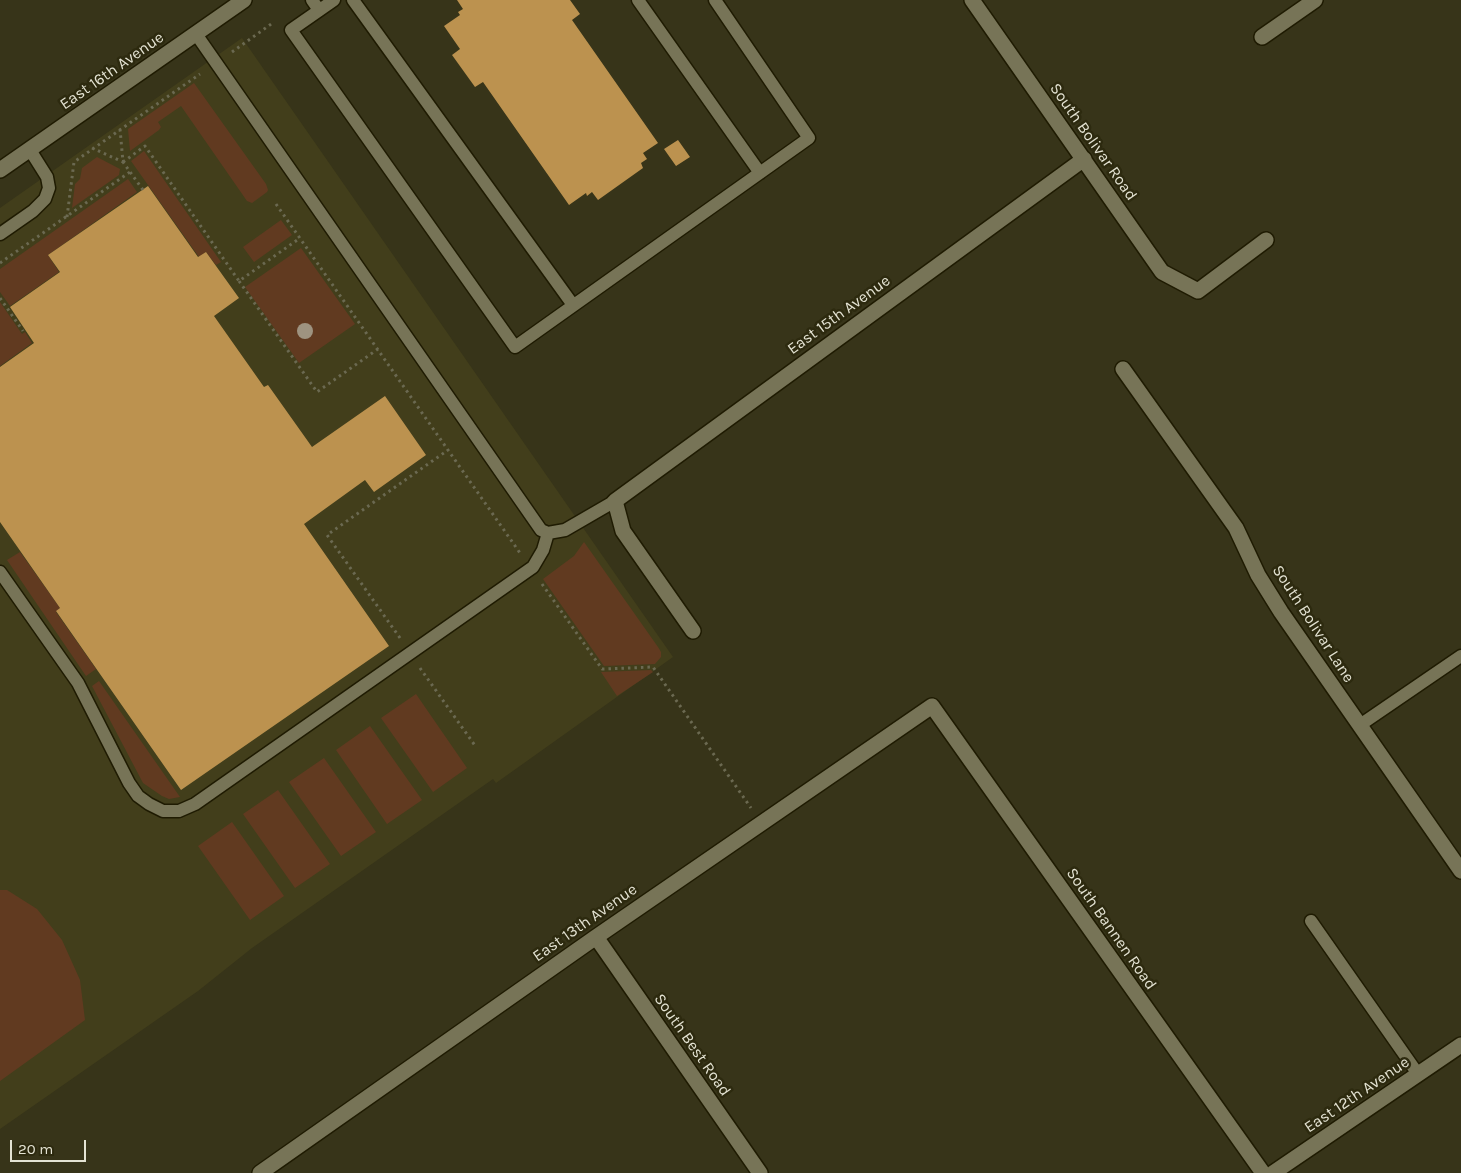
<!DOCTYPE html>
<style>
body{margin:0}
#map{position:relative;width:1461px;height:1173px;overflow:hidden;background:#373419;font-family:Karla,sans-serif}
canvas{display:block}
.scale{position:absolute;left:10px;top:1140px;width:76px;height:22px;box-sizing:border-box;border:2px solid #e4e3d3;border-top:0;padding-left:6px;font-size:15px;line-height:18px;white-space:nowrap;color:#e4e3d3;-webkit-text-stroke:4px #2d2a0f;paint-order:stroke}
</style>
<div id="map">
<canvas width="1461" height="1173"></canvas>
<div class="scale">20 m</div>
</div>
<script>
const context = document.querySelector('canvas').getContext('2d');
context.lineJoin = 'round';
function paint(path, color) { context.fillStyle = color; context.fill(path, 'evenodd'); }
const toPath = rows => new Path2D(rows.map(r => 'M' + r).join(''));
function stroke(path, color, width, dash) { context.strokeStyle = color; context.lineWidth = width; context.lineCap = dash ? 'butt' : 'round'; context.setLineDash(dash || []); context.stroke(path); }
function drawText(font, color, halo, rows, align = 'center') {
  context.font = font + ' Karla,sans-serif'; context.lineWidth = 5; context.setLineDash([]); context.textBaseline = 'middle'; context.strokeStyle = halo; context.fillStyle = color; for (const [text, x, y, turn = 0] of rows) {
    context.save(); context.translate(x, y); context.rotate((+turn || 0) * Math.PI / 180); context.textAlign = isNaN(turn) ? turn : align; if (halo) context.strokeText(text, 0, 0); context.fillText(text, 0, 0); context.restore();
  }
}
paint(toPath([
 [242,38,673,657,496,783,493,779,252,948,198,991,0,1129,0,208]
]), '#423e1b');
paint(toPath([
 [194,83,266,184,268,190,267,192,252,203,247,201,181,106,158,122,161,127,159,130,130,151,128,129],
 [144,151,221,262,216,265,206,252,199,257,131,161],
 [97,157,120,169,119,175,72,208,75,184,80,179,82,168],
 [128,179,137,192,48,255,59,272,10,306,0,292,0,269],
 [281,220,292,235,254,262,243,247],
 [301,248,355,324,299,363,245,287],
 [0,302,22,334,25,332,32,343,0,366],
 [584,542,658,647,661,652,661,657,655,664,604,666,543,579,574,556],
 [20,552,60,608,56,612,96,669,86,676,7,560],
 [651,670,653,672,617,696,601,672],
 [99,681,180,797,169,799,162,796,143,783,92,686],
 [416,694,467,768,433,792,381,718],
 [370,726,422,800,387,824,336,750],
 [324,758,376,832,341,856,289,782],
 [278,790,330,864,295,888,243,814],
 [232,822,284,896,250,920,198,846],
 [0,890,7,890,37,909,62,940,80,980,85,1020,0,1081]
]), '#613a20');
paint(toPath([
 [457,0,570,0,580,14,572,20,658,143,643,153,647,159,641,163,643,168,598,200,592,192,587,196,586,193,569,205,483,82,475,87,452,55,460,49,444,26,460,15,458,12,463,9],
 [678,140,690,157,676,166,664,149],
 [148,186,198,257,206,252,239,298,214,316,264,387,268,385,312,447,385,396,426,455,374,492,365,480,304,524,389,646,181,790,56,611,60,608,0,522,0,367,34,343,10,307,60,272,48,255]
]), '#bc924f');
const lane = toPath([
 [312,0,319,10],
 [334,0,291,30,515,347,809,138,715,0],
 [353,0,573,305],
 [638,0,760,173],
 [0,234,33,211,45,199,49,188,47,177,30,150],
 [548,533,565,530,615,501],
 [0,572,78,683,129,783,138,796,149,804,163,811,179,811,195,804,533,567,543,550,548,533,541,530,196,34],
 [1360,725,1461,656],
 [1311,921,1418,1074]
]);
const street = toPath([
 [972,0,1162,272,1198,291,1266,240],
 [1262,37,1315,0],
 [1123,369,1236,528,1258,575,1281,612,1461,871],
 [693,631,623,531,615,501,1084,159],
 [596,937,760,1173],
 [260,1173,596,937,932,706,1263,1173],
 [1273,1173,1461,1045]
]);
const secondary = toPath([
 [0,170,244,0]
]);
stroke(lane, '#1f1b02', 15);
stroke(street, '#1f1b02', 18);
stroke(secondary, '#1f1b02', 18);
stroke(toPath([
 [232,52,274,22],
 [120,129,123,162,143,190],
 [92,148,123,162],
 [123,162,145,146,239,281,300,238],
 [276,204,520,553],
 [67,217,74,162,200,74],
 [0,263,130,172],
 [239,281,317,392,378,349],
 [0,298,23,331],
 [542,584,602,669,653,667,751,808],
 [400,638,327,535,448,450],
 [420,668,476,747]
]), '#6b6951', 3, [2.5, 4]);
stroke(lane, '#777457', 12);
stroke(street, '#777457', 15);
stroke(secondary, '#777457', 15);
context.fillStyle = '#9e9380';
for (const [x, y] of [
 [305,331]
]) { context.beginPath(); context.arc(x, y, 8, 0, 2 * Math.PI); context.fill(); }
drawText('16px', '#e4e3d3', '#2d2a0f', [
 ["East 16th Avenue",112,71,-35],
 ["South Bolivar Road",1093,142,55],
 ["East 15th Avenue",839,315,-36],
 ["South Bolivar Lane",1313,624,57],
 ["East 13th Avenue",585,923,-35],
 ["South Bannen Road",1111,929,55],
 ["South Best Road",692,1045,55],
 ["East 12th Avenue",1357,1095,-34]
]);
</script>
